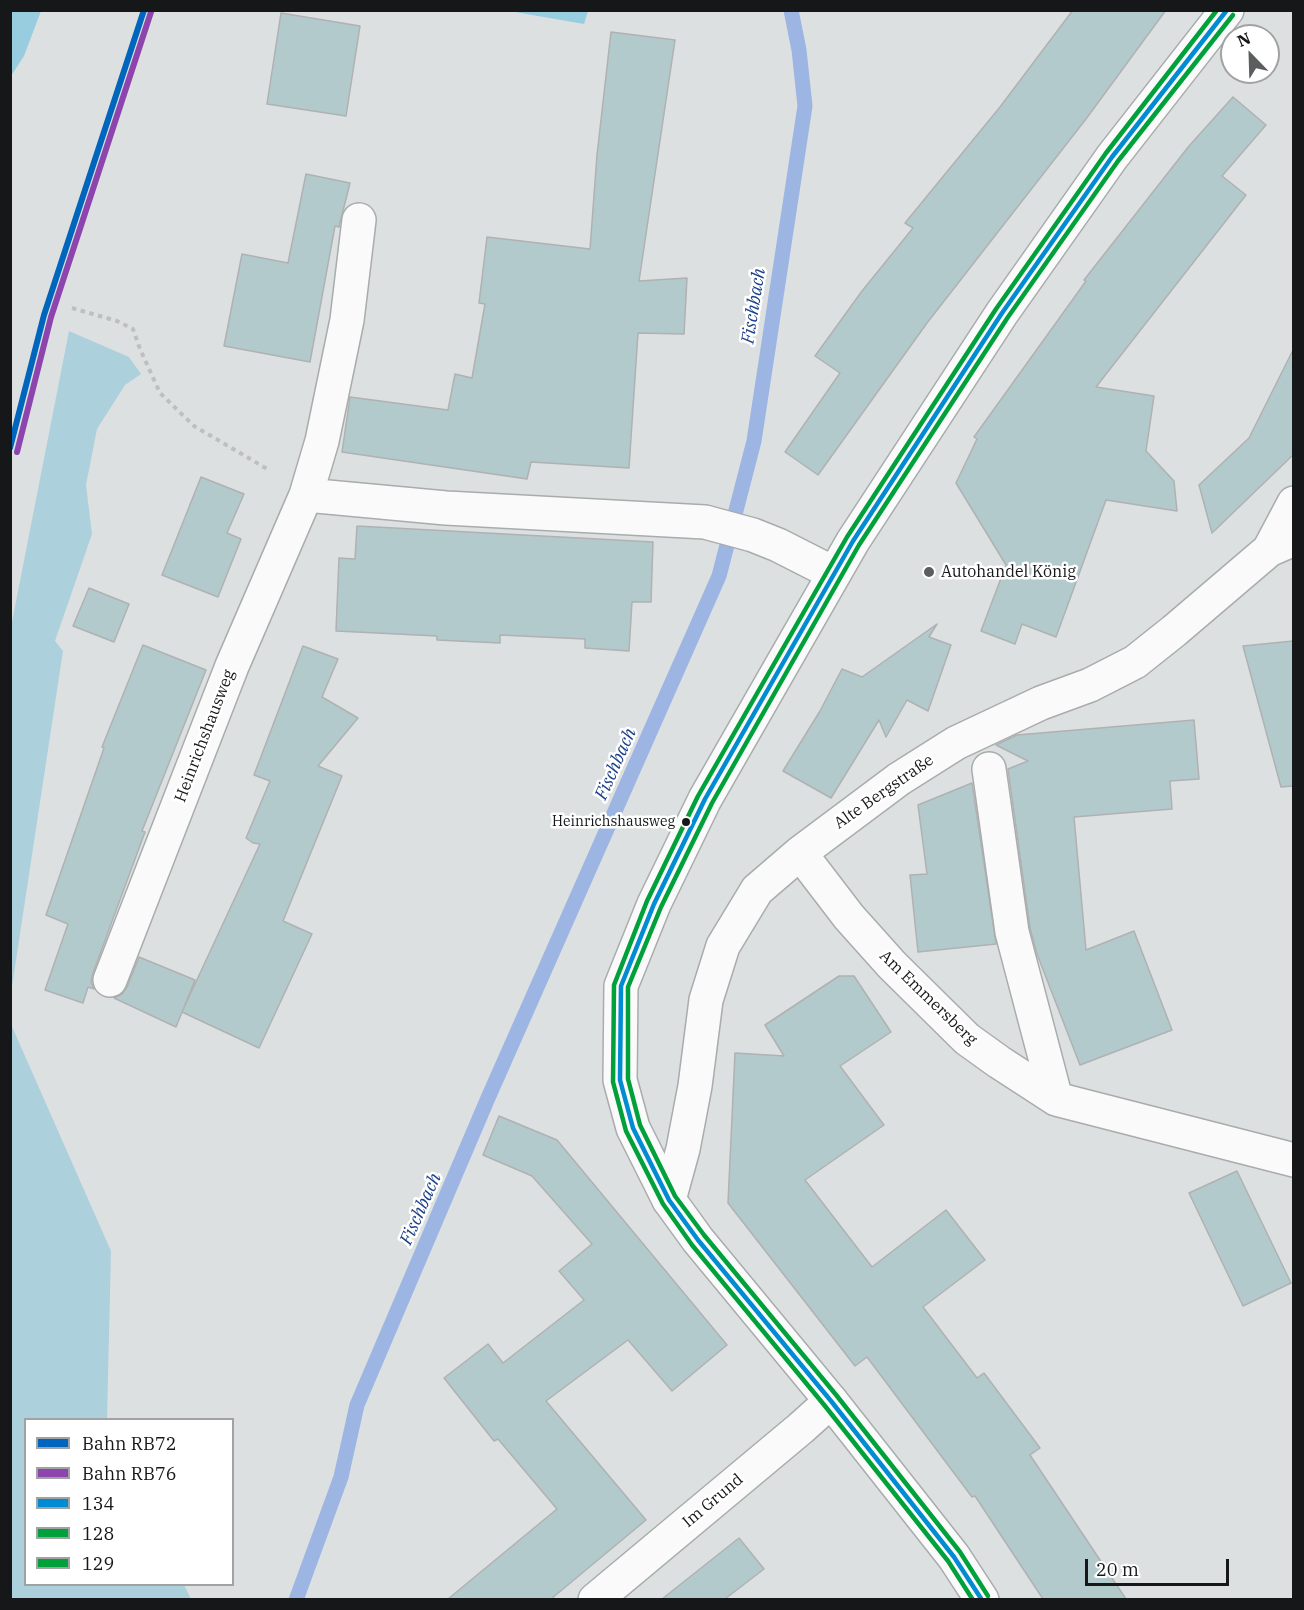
<!DOCTYPE html>
<meta charset="utf-8">
<style>
body{margin:0}
#map{position:relative;width:1304px;height:1610px;overflow:hidden;background:#dde0e1;font-family:"IBM Plex Serif",serif}
canvas{display:block}
.frame{position:absolute;inset:0;border:12px solid #151718;pointer-events:none}
.legend{position:absolute;left:24px;top:1418px;width:210px;height:168px;box-sizing:border-box;background:#fff;border:2px solid #a1a2a3;margin:0;padding:8px 10px;list-style:none;font-size:18px;color:#151718}
.legend li{display:flex;align-items:center;gap:12px;height:30px}
.legend b{width:30px;border:2px solid #a1a2a3}
.north{position:absolute;left:1220px;top:24px;width:60px;height:60px;box-sizing:border-box;background:#fff;border:2px solid #a1a2a3;border-radius:50%;rotate:337deg;font-size:16px;font-weight:700;line-height:24px;text-align:center;color:#151718}
.north::after{content:'';display:block;margin:auto;width:21px;height:27px;background:#5b5d5e;clip-path:polygon(50% 0,100% 100%,50% 72%,0 100%)}
.scale{position:absolute;left:1085px;top:1559px;width:144px;height:27px;box-sizing:border-box;border:3px solid #151718;border-top:0;padding-left:8px;font-size:18px;line-height:21px;white-space:nowrap;color:#151718;-webkit-text-stroke:4px #fff;paint-order:stroke}
</style>
<div id="map">
<canvas width="1304" height="1610"></canvas>
<div class="frame"></div>
<ul class="legend">
<li><b style="height:8px;background:#0065bd"></b>Bahn RB72</li>
<li><b style="height:8px;background:#8e44ad"></b>Bahn RB76</li>
<li><b style="height:8px;background:#008bd2"></b>134</li>
<li><b style="height:8px;background:#00a13a"></b>128</li>
<li><b style="height:8px;background:#00a13a"></b>129</li>
</ul>
<div class="north">N</div>
<div class="scale">20 m</div>
</div>
<script>
const context = document.querySelector('canvas').getContext('2d');
context.lineJoin = 'round';
function paint(path, color) { context.fillStyle = color; context.fill(path, 'evenodd'); }
const toPath = rows => new Path2D(rows.map(r => 'M' + r).join(''));
function stroke(path, color, width, dash) { context.strokeStyle = color; context.lineWidth = width; context.lineCap = dash ? 'butt' : 'round'; context.setLineDash(dash || []); context.stroke(path); }
function drawText(font, color, halo, rows, align = 'center') {
  context.font = font + ' "IBM Plex Serif",serif'; context.lineWidth = 5; context.setLineDash([]); context.textBaseline = 'middle'; context.strokeStyle = halo; context.fillStyle = color; for (const [text, x, y, turn = 0] of rows) {
    context.save(); context.translate(x, y); context.rotate((+turn || 0) * Math.PI / 180); context.textAlign = isNaN(turn) ? turn : align; if (halo) context.strokeText(text, 0, 0); context.fillText(text, 0, 0); context.restore();
  }
}
paint(toPath([
 [69,331,129,357,141,374,125,385,97,429,86,485,92,534,55,641,63,651,11,993,11,627],
 [10,1022,111,1251,107,1419,26,1420,26,1584,184,1585,191,1599,11,1599]
]), '#add0dd');
paint(toPath([
 [11,10,41,11,24,56,11,76],
 [509,11,588,10,588,11,584,24]
]), '#98cddf');
stroke(toPath([
 [296,1600,341,1477,357,1405,488,1098,719,576,754,441,805,106,799,50,791,10]
]), '#9db5e2', 15);
const building = toPath([
 [1073,10,1166,10,1086,119,927,323,818,475,785,452,840,373,815,356,862,291,913,228,905,223,1000,107,1073,10],
 [281,13,360,26,346,116,267,104,281,13],
 [611,32,675,40,639,281,687,278,684,334,638,333,629,468,531,462,527,479,342,452,350,397,448,410,455,374,472,378,485,304,479,303,487,237,590,249,597,155,611,32],
 [1233,97,1266,125,1222,176,1246,195,1096,387,1154,396,1146,451,1174,481,1177,511,1106,500,1056,637,1022,624,1015,644,981,631,1006,565,956,483,977,439,974,437,1086,281,1084,280,1189,146,1233,97],
 [306,174,350,183,339,227,335,226,310,362,224,346,242,254,288,263,306,174],
 [1293,350,1293,455,1212,533,1199,485,1249,438,1293,350],
 [201,477,244,494,227,533,241,539,218,597,162,575,201,477],
 [357,526,653,542,651,602,632,602,629,651,585,648,585,639,500,635,500,643,437,640,437,636,336,631,339,558,355,559,357,526],
 [89,588,129,604,114,642,73,626,89,588],
 [937,624,929,637,951,645,928,711,907,700,886,737,879,720,831,798,783,771,820,711,842,669,862,677,937,624],
 [1293,641,1293,786,1281,787,1243,646,1293,641],
 [143,645,206,670,142,831,145,832,93,973,91,982,94,989,88,987,83,1003,45,990,68,924,46,915,104,748,102,747,143,645],
 [303,646,338,659,322,697,358,718,318,766,342,776,283,921,312,934,259,1048,182,1012,260,844,253,843,246,838,270,781,254,775,303,646],
 [1194,720,1199,779,1170,781,1172,809,1074,817,1086,950,1134,931,1172,1030,1080,1065,1037,954,1030,928,1008,769,1028,761,996,745,1017,735,1194,720],
 [972,783,996,944,918,952,910,875,927,874,918,805,972,783],
 [139,957,195,980,176,1027,114,998,122,994,127,987,139,957],
 [839,976,854,976,891,1032,840,1066,884,1125,805,1180,872,1267,946,1210,985,1260,923,1307,977,1378,984,1373,1040,1448,1030,1455,1126,1599,1043,1599,975,1496,972,1497,867,1357,855,1366,728,1203,735,1053,784,1056,765,1025,839,976],
 [499,1116,557,1140,727,1345,672,1391,628,1340,546,1401,646,1520,551,1599,448,1599,557,1509,498,1439,494,1441,444,1378,488,1344,503,1363,584,1300,559,1271,592,1244,532,1176,483,1155,499,1116],
 [1237,1171,1291,1283,1243,1306,1189,1193,1237,1171],
 [739,1538,764,1569,725,1599,662,1599,739,1538]
]);
paint(building, '#b3cacc');
stroke(building, '#afb1b2', 1.5);
const minor = toPath([
 [306,495,446,508,705,522,753,535,778,545,833,573],
 [1269,550,1294,503],
 [989,769,1012,932,1056,1099],
 [800,853,849,917,892,965,967,1039,999,1062,1056,1099,1294,1160],
 [110,980,232,666,306,495,322,441,347,320,359,220],
 [669,1200,683,1149,695,1086,706,1000,723,946,757,890,800,853,899,779,956,743,1041,703,1090,685,1135,662,1174,631,1269,550,1294,539],
 [595,1600,801,1428,831,1401]
]);
const secondary = toPath([
 [982,1600,954,1557,831,1401,698,1240,669,1200,633,1128,620,1080,621,986,654,904,705,799,853,541,1002,313,1112,157,1227,10]
]);
stroke(minor, '#a9acac', 36);
stroke(secondary, '#a9acac', 36);
stroke(toPath([
 [72,308,117,321,133,329,140,349,160,393,194,426,269,470]
]), '#bec0c0', 4, [4.5, 4.5]);
stroke(minor, '#fafafa', 33);
stroke(secondary, '#fafafa', 33);
stroke(toPath([
 [982,1600,954,1557,831,1401,698,1240,669,1200,633,1128,620,1080,621,986,654,904,705,799,853,541,1002,313,1112,157,1227,10]
]), '#008bd2', 4.5);
stroke(toPath([
 [988,1596,960,1552,837,1396,704,1235,675,1196,640,1125,628,1079,628,987,661,907,712,803,859,545,1008,317,1118,161,1233,15]
]), '#00a13a', 4.5);
stroke(toPath([
 [973,1600,948,1561,825,1406,692,1245,663,1204,626,1131,613,1082,614,985,647,901,698,796,847,537,996,309,1106,153,1217,10]
]), '#00a13a', 4.5);
stroke(toPath([
 [10,448,44,315,144,10]
]), '#0065bd', 6);
stroke(toPath([
 [17,452,51,317,151,12]
]), '#8e44ad', 6);
for (const [x, y, r, color] of [
 [929,572,6,"#5b5d5e"],
 [686,822,5,"#151718"]
]) { const dot = new Path2D(); dot.arc(x, y, r, 0, 2 * Math.PI); context.fillStyle = color; context.fill(dot); stroke(dot, '#fff', 2); }
drawText('14px', '#151718', '#fff', [
 ["Heinrichshausweg",675,822]
], 'right');
drawText('16px', '#151718', '#fff', [
 ["Autohandel König",941,572]
], 'left');
drawText('16px', '#151718', '#fff', [
 ["Heinrichshausweg",205,736,-69],
 ["Alte Bergstraße",884,792,-35],
 ["Am Emmersberg",928,998,44],
 ["Im Grund",713,1501,-40]
]);
drawText('italic 18px', '#1b3e88', '#fff', [
 ["Fischbach",754,306,-81],
 ["Fischbach",616,764,-66],
 ["Fischbach",421,1209,-66]
]);
</script>
